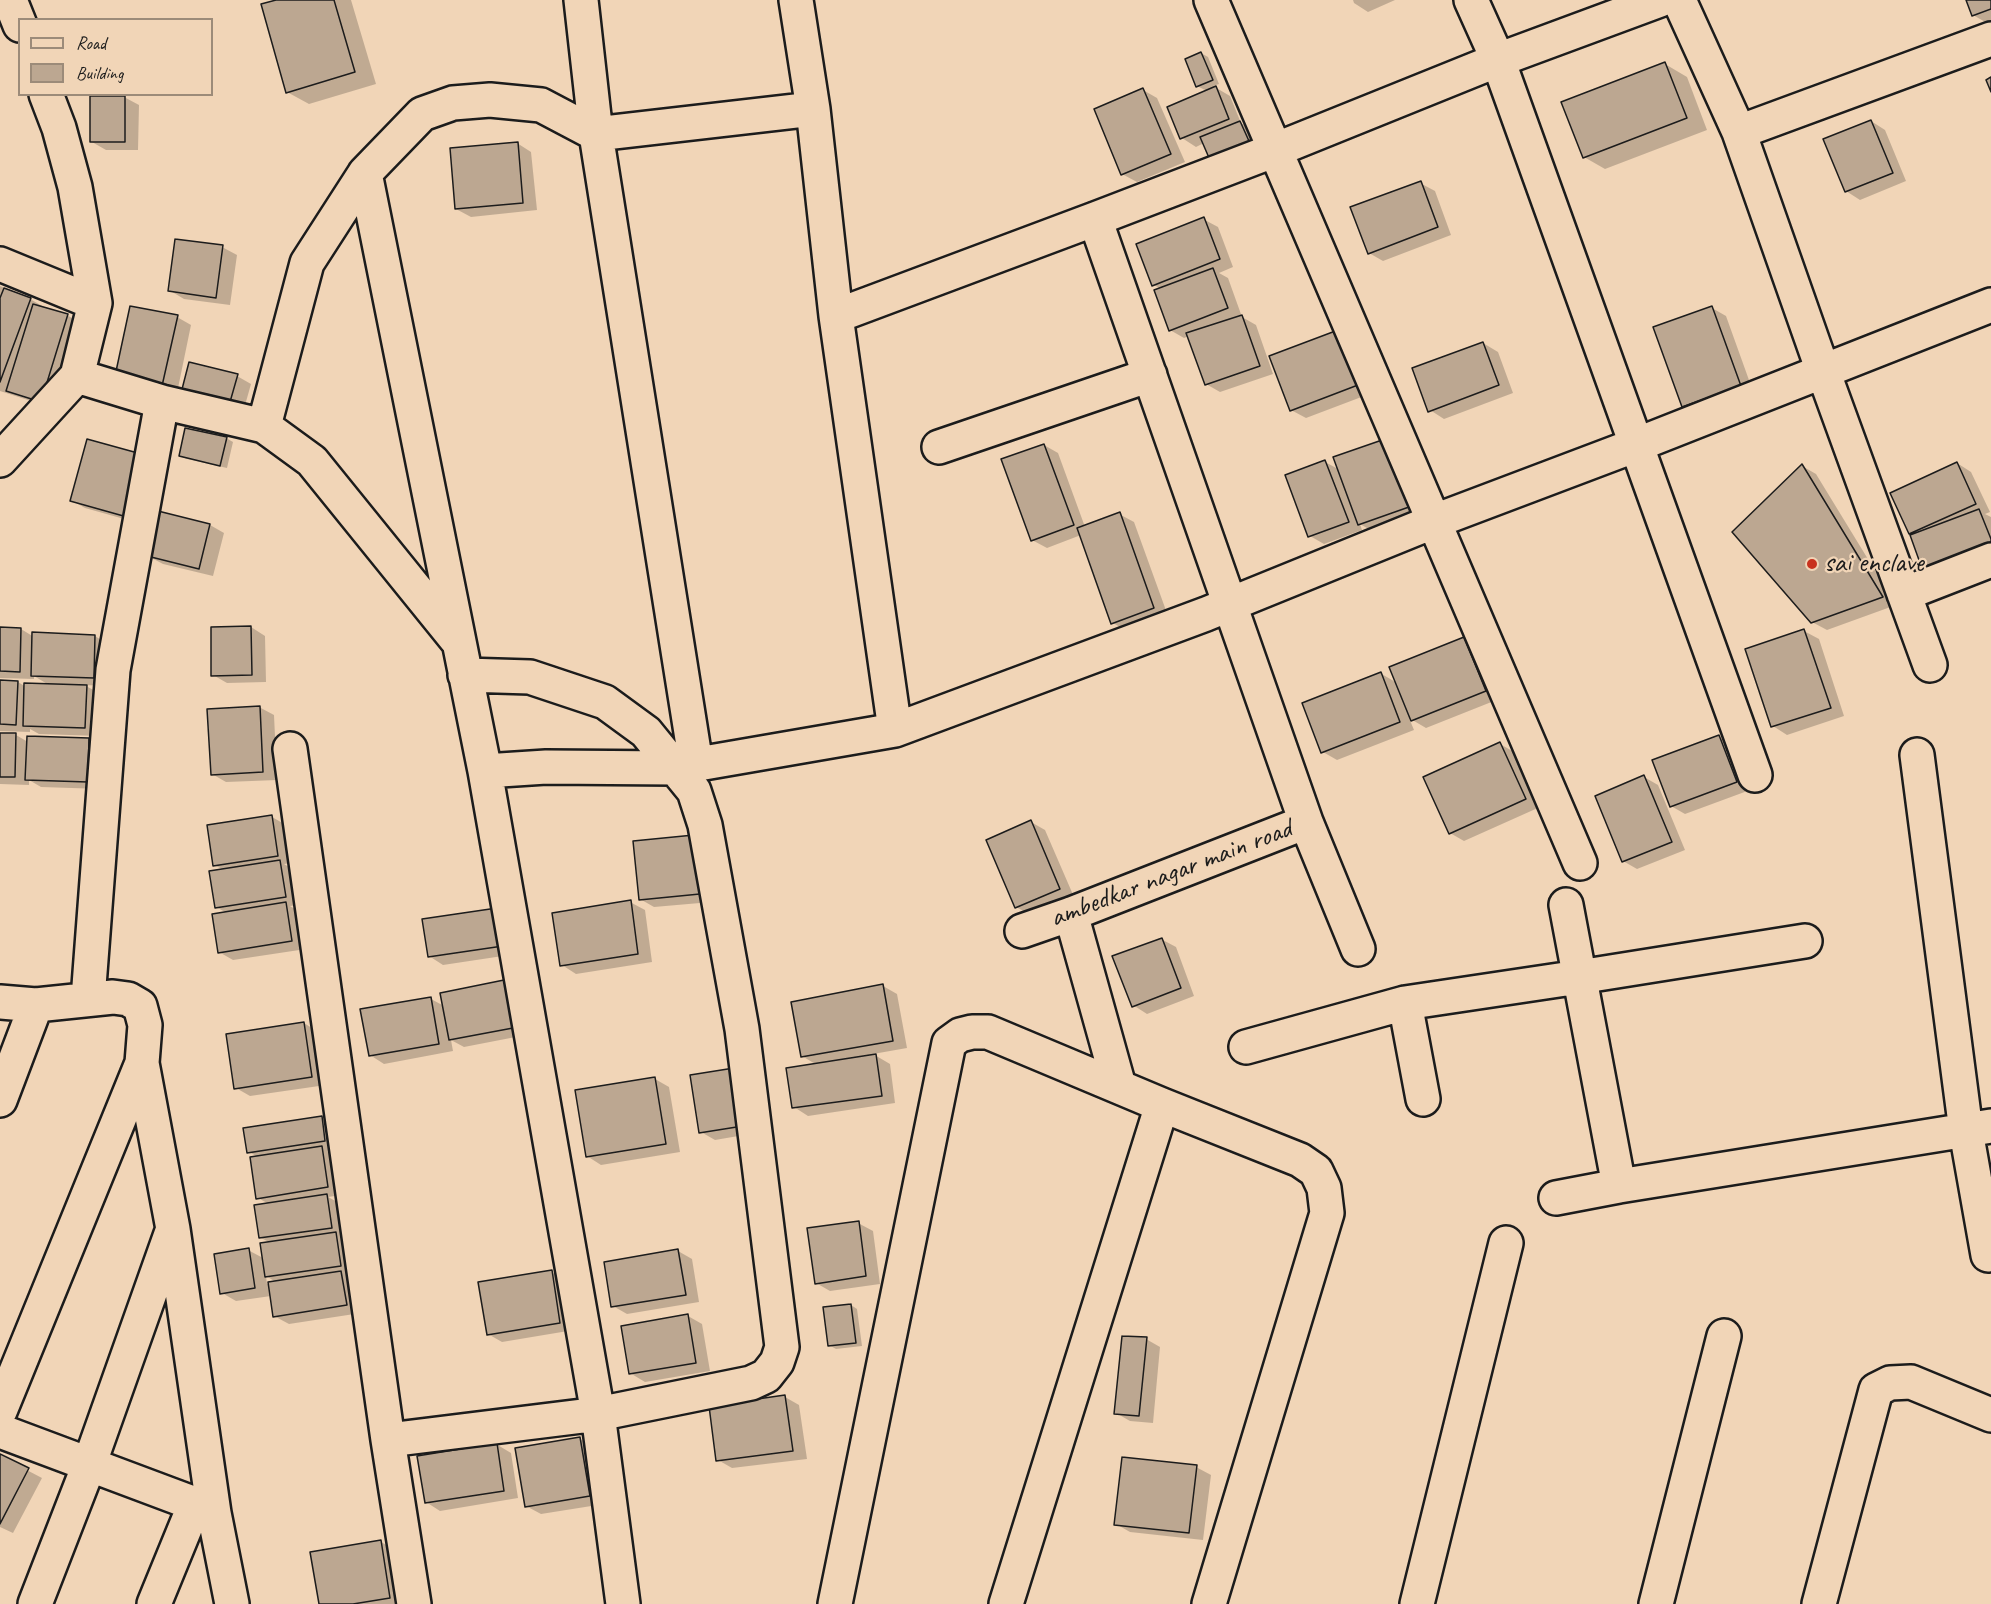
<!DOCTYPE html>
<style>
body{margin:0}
#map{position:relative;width:1991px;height:1604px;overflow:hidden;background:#f1d5b7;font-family:Caveat,sans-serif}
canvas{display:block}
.legend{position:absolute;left:18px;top:18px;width:195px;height:78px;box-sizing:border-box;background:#f1d5b7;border:2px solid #9c8b79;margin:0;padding:8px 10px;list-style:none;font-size:18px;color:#1c1c1c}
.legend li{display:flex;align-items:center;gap:12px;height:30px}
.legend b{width:30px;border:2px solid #9c8b79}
</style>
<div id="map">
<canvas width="1991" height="1604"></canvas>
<ul class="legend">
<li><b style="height:8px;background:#f1d5b7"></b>Road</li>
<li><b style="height:16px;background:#bca791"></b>Building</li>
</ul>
</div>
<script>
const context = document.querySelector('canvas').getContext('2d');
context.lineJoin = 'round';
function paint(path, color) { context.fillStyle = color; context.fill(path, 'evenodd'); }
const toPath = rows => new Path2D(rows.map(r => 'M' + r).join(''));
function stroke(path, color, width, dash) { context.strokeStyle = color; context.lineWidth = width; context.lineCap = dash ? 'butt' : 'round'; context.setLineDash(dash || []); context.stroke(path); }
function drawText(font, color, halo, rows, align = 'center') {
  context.font = font + ' Caveat,sans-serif'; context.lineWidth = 4.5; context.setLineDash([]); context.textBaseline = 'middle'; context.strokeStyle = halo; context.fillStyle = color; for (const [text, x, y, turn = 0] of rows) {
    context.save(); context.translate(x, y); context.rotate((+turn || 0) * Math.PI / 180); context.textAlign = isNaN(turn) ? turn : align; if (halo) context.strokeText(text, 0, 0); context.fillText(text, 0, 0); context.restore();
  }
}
paint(toPath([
 [281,0,351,0,376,84,309,104,287,92],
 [1353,0,1395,0,1368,12,1354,3],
 [1968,0,1991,0,1991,22,1987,23,1973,15],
 [1201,53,1208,57,1219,84,1213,86,1230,96,1241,123,1247,126,1259,154,1204,143,1196,147,1182,138,1207,91,1197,86],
 [1665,64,1687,77,1707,130,1605,169,1584,157],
 [1143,90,1157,98,1185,162,1137,182,1122,174],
 [124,97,139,105,138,150,106,150,92,142],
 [1871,121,1885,130,1906,181,1860,200,1846,191],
 [517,143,531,152,537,210,471,217,456,209],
 [1420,183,1435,191,1451,235,1383,261,1369,253],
 [1203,219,1218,227,1233,267,1219,273,1228,278,1242,317,1256,325,1273,374,1220,392,1206,384,1189,336,1184,338,1170,330,1161,289,1154,285],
 [222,247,237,255,230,305,184,299,169,290],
 [0,286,30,299,44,307,44,309,67,315,81,324,56,409,0,391],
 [1712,308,1726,316,1754,394,1697,414,1683,406],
 [177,317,191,325,177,393,131,383],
 [1352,340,1372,393,1306,418,1291,410],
 [1483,343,1498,352,1513,393,1444,419,1430,410],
 [237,376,251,384,242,416,196,404],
 [226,438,233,442,227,468,187,459,180,456],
 [1385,441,1423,515,1374,532,1360,524,1362,530,1324,544,1310,536,1325,462,1340,470],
 [1044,445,1058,453,1085,527,1119,514,1134,522,1168,616,1127,631,1113,623,1081,535,1047,548,1032,540],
 [144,457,142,524,85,508,71,500],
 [1957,463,1971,472,1990,512,1985,514,1991,517,1991,563,1910,533],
 [1802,466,1816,474,1896,605,1827,630,1812,622],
 [159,513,210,525,224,533,213,576,163,564,148,556],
 [251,627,265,636,266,682,227,683,213,675,212,629],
 [0,629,21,629,34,637,95,636,109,645,107,686,84,685,101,694,99,736,39,734,30,729,30,732,0,731,0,682,18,682,26,687,49,685,34,676,34,679,0,678],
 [1804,631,1819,639,1844,716,1787,735,1773,726,1747,650],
 [1464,639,1478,647,1499,699,1426,728,1409,718,1414,730,1337,760,1323,752,1380,673,1397,683],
 [259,707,274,715,277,780,226,782,212,774],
 [0,734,16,735,28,742,89,740,103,748,102,789,41,787,29,780,29,785,0,784],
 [1719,737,1733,745,1750,790,1685,814,1671,806],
 [1500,744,1514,752,1540,807,1464,841,1450,833],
 [1644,777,1658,785,1685,850,1637,869,1623,861],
 [272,817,286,825,292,863,284,864,294,870,300,905,290,906,300,912,306,949,233,960,219,952,227,913,216,907,224,870,214,865],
 [1031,822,1045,830,1074,897,1031,915,1016,907],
 [718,844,723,901,654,907,640,899],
 [630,902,645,910,652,962,576,974,562,965],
 [497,909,516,954,443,965,429,956],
 [1161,939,1176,947,1194,996,1147,1014,1133,1005],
 [504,982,518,990,526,1035,464,1047,451,1040,453,1051,384,1064,370,1055,431,999,444,1006],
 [883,986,897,994,907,1048,873,1054,890,1064,895,1103,808,1116,794,1107,817,1065,802,1056],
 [304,1023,318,1032,326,1085,250,1096,236,1088],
 [691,1076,756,1133,715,1140,701,1132],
 [655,1079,669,1087,680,1152,601,1165,587,1156],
 [321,1118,335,1126,339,1149,327,1151,336,1155,342,1195,328,1197,341,1204,345,1235,340,1236,350,1242,354,1273,346,1275,356,1281,361,1313,289,1324,274,1316,271,1296,236,1301,222,1293,248,1250,263,1258,271,1243,261,1238,269,1204,258,1198,258,1157,249,1152],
 [266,1276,276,1282,267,1284],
 [858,1223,873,1231,880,1284,830,1291,816,1283],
 [678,1251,692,1259,699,1302,627,1314,613,1306],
 [551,1272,566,1280,574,1330,502,1342,488,1334],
 [851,1305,857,1309,862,1346,836,1349,829,1345],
 [688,1316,702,1324,710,1371,645,1382,630,1373],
 [1146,1339,1160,1347,1153,1423,1130,1421,1116,1413],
 [785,1397,799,1405,807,1459,732,1468,718,1460],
 [580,1439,594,1447,604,1504,541,1514,526,1506],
 [496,1444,511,1453,518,1498,440,1511,426,1502],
 [0,1456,42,1478,13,1533,0,1527],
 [1196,1467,1211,1475,1203,1540,1130,1532,1116,1524],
 [381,1542,395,1550,404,1604,320,1604]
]), '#0003');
const building = toPath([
 [276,0,334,0,355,72,286,93,261,4,276,0],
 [1966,0,1991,0,1991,9,1972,16,1966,0],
 [1201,52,1213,80,1196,87,1185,59,1201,52],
 [1665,62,1687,118,1583,158,1561,102,1665,62],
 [1991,77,1991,92,1986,80,1991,77],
 [1216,86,1229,119,1180,139,1167,107,1216,86],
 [1143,88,1171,154,1121,175,1094,109,1143,88],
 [90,96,125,96,125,142,90,142,90,96],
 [1871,120,1893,173,1845,192,1823,139,1871,120],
 [1240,121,1253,150,1213,167,1200,137,1240,121],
 [518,142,523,203,455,209,450,148,518,142],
 [1421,181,1438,227,1368,254,1350,207,1421,181],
 [1204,217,1220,259,1152,286,1136,244,1204,217],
 [175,239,223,245,216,298,168,291,175,239],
 [1213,268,1228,308,1169,331,1154,290,1213,268],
 [4,288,31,298,0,382,0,298,4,288],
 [33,304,68,314,41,402,6,391,33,304],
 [130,306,178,315,162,386,115,376,130,306],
 [1712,306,1741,386,1682,407,1653,327,1712,306],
 [1242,315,1260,366,1205,385,1186,333,1242,315],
 [1338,330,1358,385,1290,411,1269,356,1338,330],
 [1483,342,1499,385,1428,412,1412,368,1483,342],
 [189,362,238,374,228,409,180,397,189,362],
 [185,428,227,437,220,466,179,456,185,428],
 [87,439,145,455,127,517,70,501,87,439],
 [1385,439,1409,507,1358,525,1333,457,1385,439],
 [1044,444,1074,525,1031,541,1001,459,1044,444],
 [1325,460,1349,522,1308,537,1285,475,1325,460],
 [1957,462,1976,504,1909,534,1890,493,1957,462],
 [1802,464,1883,597,1811,623,1732,532,1802,464],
 [1979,509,1991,539,1991,550,1924,574,1910,535,1979,509],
 [158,511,210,524,199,569,147,556,158,511],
 [1120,512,1154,608,1111,624,1077,528,1120,512],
 [251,626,252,675,211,676,211,627,251,626],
 [0,627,21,628,20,672,0,671,0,627],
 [1804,629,1831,708,1771,727,1745,649,1804,629],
 [32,632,95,635,94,678,31,676,32,632],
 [1464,637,1486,691,1411,721,1389,667,1464,637],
 [1381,672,1400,722,1321,753,1302,703,1381,672],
 [0,680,18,681,16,725,0,724,0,680],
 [24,683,87,685,85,728,23,726,24,683],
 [260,706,263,772,211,775,207,709,260,706],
 [0,733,16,733,15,777,0,777,0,733],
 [1719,735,1737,782,1670,807,1652,760,1719,735],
 [27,736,89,738,88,782,25,780,27,736],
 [1500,742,1526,799,1449,834,1423,777,1500,742],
 [1644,775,1672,842,1622,862,1595,796,1644,775],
 [272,815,278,856,213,866,207,825,272,815],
 [1031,820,1060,889,1015,908,986,840,1031,820],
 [704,834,710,893,639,900,633,841,704,834],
 [280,860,286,897,215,908,209,871,280,860],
 [631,900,638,954,560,966,552,913,631,900],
 [286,902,292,941,218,953,212,914,286,902],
 [497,908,503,946,428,957,422,919,497,908],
 [1162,938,1181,988,1132,1007,1112,956,1162,938],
 [504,980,513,1028,449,1040,440,993,504,980],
 [883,984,893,1041,801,1057,791,1002,883,984],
 [431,997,439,1044,369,1056,360,1009,431,997],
 [304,1022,312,1077,234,1089,226,1034,304,1022],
 [876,1054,882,1096,792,1108,786,1068,876,1054],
 [734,1068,743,1126,699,1133,690,1075,734,1068],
 [655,1077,666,1144,586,1157,575,1090,655,1077],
 [322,1116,325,1141,247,1153,243,1128,322,1116],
 [322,1146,328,1187,256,1199,250,1157,322,1146],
 [327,1194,332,1228,259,1238,254,1205,327,1194],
 [859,1221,866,1276,815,1284,807,1228,859,1221],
 [336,1232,341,1266,265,1277,260,1243,336,1232],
 [249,1248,255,1288,220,1294,214,1254,249,1248],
 [678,1249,686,1295,611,1307,604,1262,678,1249],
 [552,1270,560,1323,487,1335,478,1282,552,1270],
 [341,1271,347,1305,273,1317,268,1282,341,1271],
 [851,1304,856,1343,828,1346,823,1307,851,1304],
 [688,1314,696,1363,629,1374,621,1326,688,1314],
 [1122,1336,1147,1337,1139,1416,1114,1414,1122,1336],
 [785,1395,793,1451,716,1461,709,1406,785,1395],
 [580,1437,590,1496,525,1507,515,1448,580,1437],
 [497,1443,504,1491,425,1503,417,1456,497,1443],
 [0,1454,29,1468,0,1524,0,1454],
 [1122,1457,1197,1465,1189,1533,1114,1525,1122,1457],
 [381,1540,390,1598,353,1604,319,1604,310,1552,381,1540]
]);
paint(building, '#bca791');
stroke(building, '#1c1c1c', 1.5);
const minor = toPath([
 [10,0,20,25],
 [581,0,596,134,696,764],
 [796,0,813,109,836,316,895,730],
 [1211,0,1580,863],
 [1471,0,1498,60,1755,775],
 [1679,0,1739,132,1823,371,1930,665],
 [1739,132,1991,39],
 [0,264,95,303],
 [836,316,1095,219,1275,150,1498,60,1660,0],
 [77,376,162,402,264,426,312,461,456,639],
 [264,426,307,263,365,173],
 [939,447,1150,375],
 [0,460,77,376,95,303,75,187,59,128,46,94],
 [1904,594,1991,560],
 [290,749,388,1440,414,1604],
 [1917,755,1966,1131,1988,1255],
 [485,771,546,767,675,768,895,730,1206,614,1435,521,1636,445,1991,305],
 [1306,822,1358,949],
 [1071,914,1119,1086],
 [1022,931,1071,914,1306,822,1095,219],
 [88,999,113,670,162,402],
 [0,1002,36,1005,113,997,128,999,140,1006,145,1025,142,1063,173,1229,214,1513,232,1604],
 [1405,1003,1423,1099],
 [1246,1047,1405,1003,1579,977,1805,941],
 [0,1100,36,1005],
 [1619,1186,1991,1126],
 [1556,1198,1619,1186,1566,905],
 [0,1411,142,1063],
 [0,1431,195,1504,214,1513],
 [388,1440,598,1414,751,1383,766,1376,777,1362,782,1347,742,1029,705,825,694,791,646,732,605,702,530,677,465,675],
 [35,1604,89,1465,171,1234],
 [154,1604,195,1504],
 [623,1604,598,1414,485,771,365,173,422,114,453,103,490,100,541,105,596,134,813,109],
 [835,1604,949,1043,960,1035,972,1032,988,1032,1162,1105,1300,1160,1316,1171,1324,1188,1327,1213,1209,1604],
 [1006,1604,1162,1105],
 [1417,1604,1506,1243],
 [1656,1604,1724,1336],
 [1819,1604,1876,1390,1890,1383,1911,1382,1991,1415]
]);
stroke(minor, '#1c1c1c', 38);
stroke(minor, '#f1d5b7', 33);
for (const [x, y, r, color] of [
 [1812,564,6,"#c8321e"]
]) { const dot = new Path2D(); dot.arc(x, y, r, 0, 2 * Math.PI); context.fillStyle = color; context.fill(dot); stroke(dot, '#f1d5b7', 2); }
drawText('28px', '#1c1c1c', '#f1d5b7', [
 ["sai enclave",1824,564]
], 'left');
drawText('28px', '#1c1c1c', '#f1d5b7', [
 ["ambedkar nagar main road",1171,874,-21]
]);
</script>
